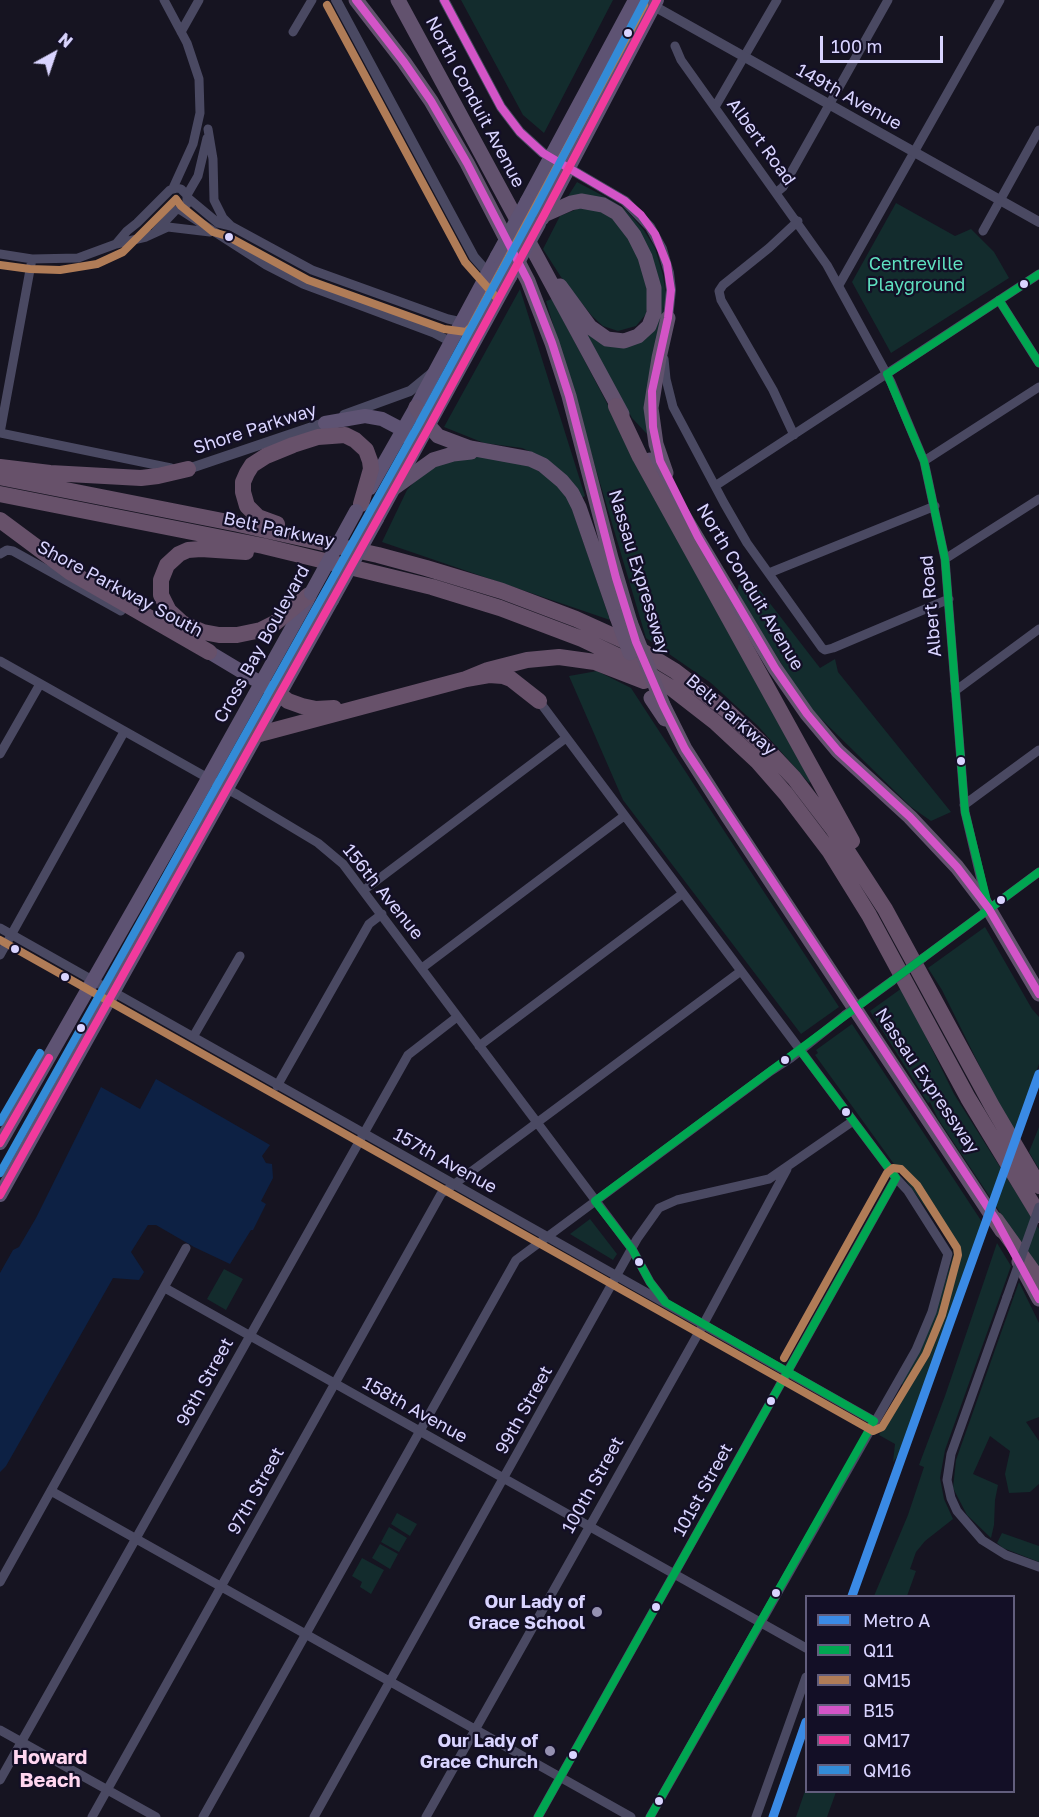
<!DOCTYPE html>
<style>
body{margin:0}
#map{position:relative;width:1039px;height:1817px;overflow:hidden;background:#161421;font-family:"Golos Text",sans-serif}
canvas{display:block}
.legend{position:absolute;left:805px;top:1595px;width:210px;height:198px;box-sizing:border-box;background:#130f26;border:2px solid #625e7d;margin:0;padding:8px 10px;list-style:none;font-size:18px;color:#d9d4ff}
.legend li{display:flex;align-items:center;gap:12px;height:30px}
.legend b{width:30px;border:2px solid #625e7d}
.north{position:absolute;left:24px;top:24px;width:60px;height:60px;-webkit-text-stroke:4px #130f26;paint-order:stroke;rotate:40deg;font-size:16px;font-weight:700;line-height:24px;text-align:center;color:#d9d4ff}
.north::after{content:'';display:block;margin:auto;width:21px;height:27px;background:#d9d4ff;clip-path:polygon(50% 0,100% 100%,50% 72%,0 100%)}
.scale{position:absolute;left:820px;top:36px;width:123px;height:27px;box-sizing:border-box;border:3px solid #d9d4ff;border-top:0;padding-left:8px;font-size:18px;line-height:21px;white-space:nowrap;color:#d9d4ff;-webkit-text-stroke:4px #130f26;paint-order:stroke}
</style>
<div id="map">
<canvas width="1039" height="1817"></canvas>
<ul class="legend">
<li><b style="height:8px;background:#3a8ae5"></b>Metro A</li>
<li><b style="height:8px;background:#00a651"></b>Q11</li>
<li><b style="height:8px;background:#b07c57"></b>QM15</li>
<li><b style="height:8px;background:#d354c7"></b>B15</li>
<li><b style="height:8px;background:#f13a9d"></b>QM17</li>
<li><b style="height:8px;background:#338bd7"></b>QM16</li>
</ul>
<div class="north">N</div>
<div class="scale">100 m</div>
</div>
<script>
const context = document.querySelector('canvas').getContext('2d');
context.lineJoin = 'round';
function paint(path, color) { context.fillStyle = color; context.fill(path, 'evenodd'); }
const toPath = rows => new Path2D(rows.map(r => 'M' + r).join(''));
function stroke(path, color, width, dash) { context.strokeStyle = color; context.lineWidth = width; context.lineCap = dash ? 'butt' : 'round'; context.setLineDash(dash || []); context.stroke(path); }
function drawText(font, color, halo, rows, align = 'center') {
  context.font = font + ' "Golos Text",sans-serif'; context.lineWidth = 4.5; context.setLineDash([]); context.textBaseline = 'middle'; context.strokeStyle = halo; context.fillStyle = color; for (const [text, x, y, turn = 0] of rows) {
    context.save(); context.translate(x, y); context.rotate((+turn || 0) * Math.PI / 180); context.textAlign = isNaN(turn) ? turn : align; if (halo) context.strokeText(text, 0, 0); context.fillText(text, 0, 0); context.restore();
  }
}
paint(toPath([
 [461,0,613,0,544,133,523,115],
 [577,182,613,201,625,209,643,229,655,248,663,275,666,295,647,402,647,434,632,418,585,332,623,346,661,305,623,212,565,201],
 [896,203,955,236,971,229,994,252,1009,278,891,353,852,282],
 [582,207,606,211,621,222,640,254,649,299,646,314,636,326,618,331,603,326,592,316,561,277,543,249,560,216],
 [520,289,585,496,581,498,569,479,554,465,538,455,522,448,484,443,444,427],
 [552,299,656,496,813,779,809,783,758,726,711,683,646,638,546,301],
 [482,456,518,460,548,476,568,497,610,620,382,542,407,490,424,471,442,462,463,458],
 [742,569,755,584,820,668,835,659,838,672,951,812,931,821,911,807,808,706,737,593],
 [597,671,631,688,839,1007,801,1034,623,800,569,676],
 [985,927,1032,1009,1039,1017,1039,1064,1015,1133,997,1101,942,990,928,968],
 [902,988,954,1094,1039,1229,1039,1271,938,1119,930,1102,928,1103,870,1011],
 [852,1024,982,1222,903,1449,893,1462,895,1444,879,1435,900,1398,903,1385,901,1383,934,1317,954,1253,949,1240,815,1055,818,1053,816,1050],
 [1039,1127,1039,1169,1029,1152],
 [590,1219,617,1254,613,1260,570,1234],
 [997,1243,1011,1266,945,1450,940,1478,944,1499,953,1519,925,1541,916,1552,910,1569,916,1571,907,1596,874,1596,908,1515,924,1467,919,1465,945,1396],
 [224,1269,243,1279,226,1310,207,1299],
 [1019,1282,1039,1323,1039,1417,1026,1422,1039,1441,1039,1484,1030,1492,1009,1493,1005,1474,1010,1451,990,1436,973,1474,998,1485,995,1500,994,1525,991,1538,967,1515,953,1488,956,1460],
 [397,1513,417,1524,410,1536,391,1524],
 [389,1527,407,1538,399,1552,381,1542],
 [1002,1533,1039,1546,1039,1562,1003,1548,997,1543],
 [380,1544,398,1554,390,1569,372,1558],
 [362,1558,384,1570,371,1594,360,1587,362,1582,352,1576],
 [806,1788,806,1792,836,1792,827,1817,796,1817]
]), '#132c2d');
paint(toPath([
 [156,1079,270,1145,262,1156,266,1163,272,1164,273,1178,261,1201,266,1204,253,1230,251,1230,230,1264,194,1247,156,1225,148,1225,131,1252,144,1272,139,1280,113,1278,6,1466,0,1472,0,1273,13,1250,19,1247,36,1218,101,1087,140,1109]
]), '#0d2144');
stroke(toPath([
 [164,0,187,43,199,79,200,113,193,144,173,188],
 [181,32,199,0],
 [293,32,312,0],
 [675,46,681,60,827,265,891,382,924,461,945,559,965,812,986,901],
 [715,107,777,0],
 [208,129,213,159,214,200,223,218,231,226],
 [777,192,783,187,888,0],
 [187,195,198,176,207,138],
 [188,198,218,223,231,226,312,270,448,319,462,322],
 [179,209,266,265,303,284,434,333,451,342],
 [983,231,1039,130],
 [116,244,127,231,137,223,170,190,177,188,181,189,187,195,187,204,182,209,176,210,156,231],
 [0,254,32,259,78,258,116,244,146,237,168,227,210,232],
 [839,285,1000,0],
 [999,300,1039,363],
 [664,359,666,379,673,407,724,503,747,543,822,648,825,650,833,648,949,599],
 [0,433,171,468],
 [0,433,32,259],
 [794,435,773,390,721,300,719,291,723,285,769,248,798,221],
 [924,461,1039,387],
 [715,486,1039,274],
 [0,554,7,550,13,551,121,611],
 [945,559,1039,499],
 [769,573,935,506],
 [0,661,238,795,318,843,343,864,632,1249,650,1282,664,1300],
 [955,691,1039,629],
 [539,701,896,1178,908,1191,948,1254,932,1312,916,1350,650,1817],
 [0,754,40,684],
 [964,805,1039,750],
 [364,890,566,738],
 [0,928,874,1421],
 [0,955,124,732],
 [923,958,1039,872],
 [422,968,624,816],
 [863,1002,892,981],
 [193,1037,240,956],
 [479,1046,682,894],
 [277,1086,369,924,382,914],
 [165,1288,806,1648],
 [1007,1297,951,1454,947,1480,951,1498,957,1511,982,1540,1006,1555,1039,1567],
 [51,1491,631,1817],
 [0,1582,186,1248],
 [0,1730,156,1817],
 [0,1780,408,1055,457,1017],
 [92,1817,441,1194,741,971],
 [203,1817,516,1260,771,1071,791,1058,845,1015],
 [314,1817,637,1239,659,1208,677,1200,769,1179,853,1121],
 [426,1817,703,1325,787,1169],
 [538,1817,896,1178],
 [756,1817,806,1677]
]), '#4a4962', 9);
stroke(toPath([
 [336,0,474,257,503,290],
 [444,0,501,107,520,132,543,153,625,201,650,227,662,249,669,273,671,290,668,318],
 [643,0,1039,222],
 [344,415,410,391,432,373],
 [188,469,330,421]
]), '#4a4962', 10);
stroke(toPath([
 [527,201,635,0],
 [542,219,657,0],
 [325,423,365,416,382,419,403,430,416,448],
 [370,488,416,407,497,256],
 [377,519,510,277],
 [209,652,279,694],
 [0,1143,200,793,308,599],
 [0,1195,332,600]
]), '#5e5373', 14);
stroke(toPath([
 [356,0,404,62,431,101,467,163,528,281,552,343,569,396,611,558,630,622],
 [398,0,622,414],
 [544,215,571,203,581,201,603,205,617,213,634,235,645,257,654,288,654,313,649,326,638,336,624,341,607,339,590,327,560,286],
 [416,407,424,420,438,436,470,448,530,459,543,465,562,481,572,493,579,507,617,617],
 [650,460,775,668,807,714,838,751,910,817,957,867,989,909,1039,994],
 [666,473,656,444,651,408,659,358,668,318],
 [394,488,433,460,453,454,471,452],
 [651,698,665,719],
 [663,705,685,749,727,815,1002,1231],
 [1019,1262,1039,1299]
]), '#62526e', 15);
stroke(toPath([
 [616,406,640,457,852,841],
 [0,467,50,473,141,478,158,476,188,469],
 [0,477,238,524,378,555,426,568,502,591,576,619,629,643,675,671,726,710,761,743,794,778,833,829,885,909,992,1106,1039,1186],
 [0,494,263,546,432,587,500,608,582,639,622,658,670,687,715,722,758,762,786,794,830,852,869,915,968,1098,1039,1215],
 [0,520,70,572,209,652],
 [277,524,258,517,247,506,243,492,243,482,247,473,252,465,266,456,293,445,318,437,345,435,355,440,366,450,370,461,371,469,361,504],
 [246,552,201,549,188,550,179,554,167,565,161,580,161,595,169,611,182,623,203,632,219,635,237,635,261,630,275,623,309,595],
 [466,679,488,670,527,660,559,657,595,662,644,681],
 [279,694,288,701,302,706,316,709,334,708],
 [256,735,466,679,489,675,503,676,511,679,539,701],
 [996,1220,1039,1280]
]), '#67516a', 16);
stroke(toPath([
 [892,981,923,958],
 [845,1015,863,1002],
 [1007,1297,1039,1207]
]), '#4a4962', 9);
stroke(toPath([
 [497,256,527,201],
 [510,277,539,224],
 [311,593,356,511],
 [332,600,377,519]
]), '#5e5373', 14);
stroke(toPath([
 [617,617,630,653],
 [630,622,663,705]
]), '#62526e', 15);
stroke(toPath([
 [999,300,1039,363],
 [887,374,924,461,945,559,965,812,989,909],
 [887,374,1039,274],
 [800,1050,896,1178],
 [595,1201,1039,872],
 [595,1201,632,1249,650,1282,665,1302,874,1421],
 [538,1817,896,1178],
 [650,1817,874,1421]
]), '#00a651', 8);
stroke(toPath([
 [327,5,465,262,495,296],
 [0,265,30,269,60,270,97,264,123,252,176,199,181,206,213,232,227,236,308,280,444,329,466,332,471,327,644,5],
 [0,940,873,1431,882,1427,926,1354,942,1315,958,1255,957,1248,917,1185,901,1169,893,1168,887,1173,784,1358]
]), '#b07c57', 8);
stroke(toPath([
 [356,0,404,62,431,101,467,163,528,281,552,343,569,396,616,578,636,642,663,705,685,749,996,1220,1039,1299],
 [444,0,501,107,520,132,543,153,625,201,641,215,655,234,667,264,671,290,668,318,652,391,653,427,660,461,698,537,775,668,807,714,838,751,910,817,957,867,989,909,1039,994]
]), '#d354c7', 8);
stroke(toPath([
 [0,1143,49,1058],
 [0,1195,429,427,544,215,657,0]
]), '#f13a9d', 8);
stroke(toPath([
 [0,1122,40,1053],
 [0,1173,420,422,535,210,645,0]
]), '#338bd7', 8);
stroke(toPath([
 [852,1596,1039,1074],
 [773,1817,806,1722]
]), '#3a8ae5', 9);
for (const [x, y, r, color] of [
 [628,33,5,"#d9d4ff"],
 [229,237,5,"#d9d4ff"],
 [1024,284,5,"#d9d4ff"],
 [961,761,5,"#d9d4ff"],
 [1001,900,5,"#d9d4ff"],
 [15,949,5,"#d9d4ff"],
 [65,977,5,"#d9d4ff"],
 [81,1028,5,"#d9d4ff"],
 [785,1060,5,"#d9d4ff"],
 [846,1112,5,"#d9d4ff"],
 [639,1262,5,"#d9d4ff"],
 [771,1401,5,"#d9d4ff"],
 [776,1593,5,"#d9d4ff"],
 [656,1607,5,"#d9d4ff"],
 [597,1612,6,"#9591b1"],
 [550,1751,6,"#9591b1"],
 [573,1755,5,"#d9d4ff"],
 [659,1801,5,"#d9d4ff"]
]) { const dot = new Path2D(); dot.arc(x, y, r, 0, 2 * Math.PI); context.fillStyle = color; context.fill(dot); stroke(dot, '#130f26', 2); }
drawText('18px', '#d9d4ff', '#130f26', [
 ["149th Avenue",849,97,29],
 ["North Conduit Avenue",475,102,62],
 ["Albert Road",761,142,54],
 ["Shore Parkway",255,429,-18],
 ["Belt Parkway",279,530,12],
 ["Nassau Expressway",639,572,73],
 ["North Conduit Avenue",750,587,59],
 ["Shore Parkway South",120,589,28],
 ["Albert Road",931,606,-95],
 ["Cross Bay Boulevard",262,644,-61],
 ["Belt Parkway",731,715,41],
 ["156th Avenue",383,892,51],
 ["Nassau Expressway",927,1081,56],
 ["157th Avenue",445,1161,29],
 ["96th Street",205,1382,-61],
 ["158th Avenue",415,1410,29],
 ["99th Street",524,1410,-61],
 ["100th Street",593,1485,-61],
 ["101st Street",703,1490,-61],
 ["97th Street",256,1491,-61]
]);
drawText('18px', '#5fe0c0', '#130f26', [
 ["Centreville",916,264],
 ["Playground",916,285]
]);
drawText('bold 18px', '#d9d4ff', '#130f26', [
 ["Our Lady of",585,1602],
 ["Grace School",585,1623],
 ["Our Lady of",538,1741],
 ["Grace Church",538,1762]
], 'right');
drawText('bold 20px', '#ffd6f0', '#130f26', [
 ["Howard",50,1758],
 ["Beach",50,1781]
]);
</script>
